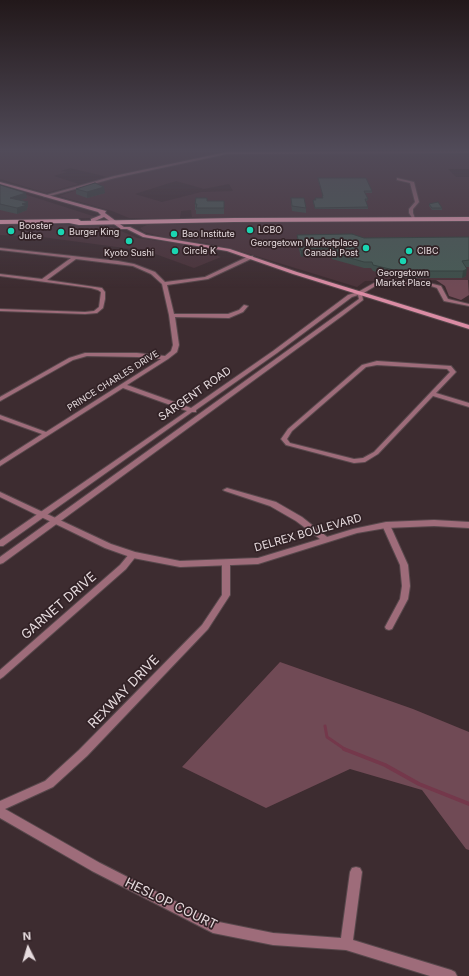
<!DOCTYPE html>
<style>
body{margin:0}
#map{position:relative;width:469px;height:976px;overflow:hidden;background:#3d2c30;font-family:Inter,sans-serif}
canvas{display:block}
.north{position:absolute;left:8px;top:928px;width:40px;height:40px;-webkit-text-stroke:3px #322226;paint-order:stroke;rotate:355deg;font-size:11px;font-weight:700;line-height:16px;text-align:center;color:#e6dbde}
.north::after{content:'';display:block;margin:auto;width:14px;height:18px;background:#e6dbde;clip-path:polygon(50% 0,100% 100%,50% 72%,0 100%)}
</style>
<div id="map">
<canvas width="469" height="976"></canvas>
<div class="north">N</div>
</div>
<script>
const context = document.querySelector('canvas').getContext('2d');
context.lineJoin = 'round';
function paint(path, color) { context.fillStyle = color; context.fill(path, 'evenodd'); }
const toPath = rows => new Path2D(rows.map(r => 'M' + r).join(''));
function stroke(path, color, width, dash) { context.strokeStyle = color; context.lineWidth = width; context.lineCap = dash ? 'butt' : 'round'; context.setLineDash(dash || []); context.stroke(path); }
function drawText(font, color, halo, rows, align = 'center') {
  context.font = font + ' Inter,sans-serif'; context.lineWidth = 3.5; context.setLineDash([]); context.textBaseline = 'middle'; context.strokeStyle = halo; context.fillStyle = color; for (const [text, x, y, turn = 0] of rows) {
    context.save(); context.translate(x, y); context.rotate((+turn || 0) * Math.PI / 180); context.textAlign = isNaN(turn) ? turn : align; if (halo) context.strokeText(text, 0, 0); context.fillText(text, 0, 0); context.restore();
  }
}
paint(toPath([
 [0,151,222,151,225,152,107,177,70,168,61,171,67,172,54,176,79,184,46,193,0,179],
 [469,153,469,169,448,169,456,177,469,177,469,216,192,217,191,210,181,211,180,218,129,218,112,211,59,196,115,177,182,163,230,154],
 [176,181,204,189,229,184,233,191,201,192,162,202,135,194],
 [0,187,40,199,96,217,92,218,0,219],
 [469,222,469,280,365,281,357,287,230,248,205,243,168,238,144,232,140,228,147,225,230,223],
 [0,225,81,225,112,227,137,238,189,245,221,257,194,268,147,251,42,237,0,235]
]), '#4b333a');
paint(toPath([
 [436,280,468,280,469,295,461,300,449,296,445,286],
 [280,662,413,709,469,732,469,850,466,849,422,790,350,769,266,808,182,767]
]), '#704a55');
stroke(toPath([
 [325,726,327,737,346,750]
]), '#74384b', 3);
stroke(toPath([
 [344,749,385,765,419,784,469,804]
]), '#74384b', 4);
const minor = toPath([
 [469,151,469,153,227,154,115,178,46,197,43,196,114,176,227,152,469,151],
 [397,178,414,182,419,202,413,209,413,213,416,221,414,221,409,213,409,209,415,202,410,183,397,180,397,178],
 [0,248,118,261,134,264,155,272,165,282,205,277,249,256,253,256,253,258,208,279,167,285,174,314,228,314,239,310,244,305,248,306,243,312,229,318,175,317,179,345,177,352,168,359,127,385,191,408,273,351,348,295,358,292,374,283,425,282,441,286,448,299,469,304,469,306,444,301,437,288,425,284,377,285,362,294,363,300,342,316,3,563,0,564,0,557,359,299,358,295,352,297,277,353,196,410,196,412,192,412,3,546,0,546,0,540,187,411,123,388,0,466,0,461,42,434,0,419,0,415,46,432,161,359,137,357,87,356,73,360,2,400,0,401,0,397,69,358,85,353,137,353,165,356,171,351,173,345,169,315,162,284,151,274,133,266,76,259,47,280,102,288,105,292,105,299,103,308,97,313,85,314,0,311,0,309,85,312,94,311,99,307,101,292,98,290,91,288,0,276,0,274,42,279,71,258,0,250,0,248],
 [377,361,451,366,456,372,436,393,469,403,469,407,433,396,378,454,365,462,354,463,286,445,281,439,288,429,362,365,377,361],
 [377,365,447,369,450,372,374,452,363,458,354,459,290,443,287,439,292,431,366,367,377,365],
 [227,488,276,502,302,517,331,540,327,542,324,542,296,521,270,506,225,491,223,490,227,488],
 [383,523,389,523,390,525,408,565,410,586,408,599,392,629,389,630,386,629,385,627,400,599,402,586,400,565,382,525,383,523],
 [133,552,136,553,137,555,126,569,3,677,0,679,0,670,120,565,130,553,133,552],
 [226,560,229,561,230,563,230,595,208,629,87,756,53,787,5,809,100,863,214,921,273,933,341,938,350,872,352,868,356,867,360,868,362,872,353,940,451,970,455,972,457,976,430,976,346,950,273,945,213,933,92,871,0,818,0,801,45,781,79,750,202,625,222,595,222,563,223,561,226,560]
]);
const tertiary = toPath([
 [0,492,111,544,135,552,180,561,258,558,353,529,386,522,434,520,469,522,469,528,434,526,386,528,357,533,258,564,180,567,133,558,105,548,0,497,0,492]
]);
const secondary = toPath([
 [0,182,106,211,105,213,124,227,130,227,146,235,230,249,297,272,469,325,469,329,293,274,227,251,143,237,127,229,121,229,104,217,95,221,91,221,91,219,101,215,98,212,0,184,0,182]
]);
const primary = toPath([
 [469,217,469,221,234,222,79,225,69,223,0,224,0,220,78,219,81,221,234,218,469,217]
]);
stroke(minor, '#58484c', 2);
stroke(tertiary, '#58484c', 2);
stroke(secondary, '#58484c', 2);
stroke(primary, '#58484c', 2);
paint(minor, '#9e6c7a');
paint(tertiary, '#9e6c7a');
paint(secondary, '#db8ca4');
paint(primary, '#ffadc4');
paint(toPath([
 [318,178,372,191,372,193,365,193,368,199,367,201,365,201,368,207,368,209,315,209,313,202,313,200,315,200,315,198,322,198,322,196,323,196,318,180],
 [0,185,27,198,20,200,28,202,28,207,27,208,27,210,17,214,0,210],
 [76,189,105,193,87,198,76,194],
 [291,198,306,208,306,213,292,211,291,204],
 [207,201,224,201,224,214,196,214,196,210,195,210,195,204],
 [429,204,442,208,442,210,432,210,429,206],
 [297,235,364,238,469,237,469,267,465,267,466,276,462,278,397,278,373,271,371,268,364,268,332,259,331,255,306,255,301,257,297,241]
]), '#3e4f4a');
paint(toPath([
 [104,187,105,193,87,198,87,192],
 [26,193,27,198,10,203,10,198],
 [28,202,28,207,27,208,27,210,17,214,17,208,22,204],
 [306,249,306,255,301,257,301,251],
 [467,269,466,276,462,278,463,271]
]), '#32403c');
const building = toPath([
 [318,178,366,178,372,191,364,191,368,199,365,199,368,207,315,208,313,200,316,200,315,198,323,198,322,196,323,196,318,178],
 [95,183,104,187,87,192,76,189,95,183],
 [0,185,26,193,10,198,28,202,22,204,27,205,17,208,0,204,0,185],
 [196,198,207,198,207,201,224,201,224,208,196,208,197,204,195,204,196,198],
 [291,198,304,198,306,208,292,206,291,198],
 [438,202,442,208,432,208,429,204,438,202],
 [352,234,364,238,469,237,469,260,462,261,467,269,463,271,398,271,373,265,372,262,364,262,333,253,332,248,306,249,301,251,297,235,352,234]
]);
paint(building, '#485c56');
stroke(building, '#32403c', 1);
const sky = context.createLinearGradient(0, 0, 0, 288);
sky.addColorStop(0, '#22181a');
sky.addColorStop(0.52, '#514b59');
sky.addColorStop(1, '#514b5900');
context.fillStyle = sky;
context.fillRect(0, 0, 469, 288);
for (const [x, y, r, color] of [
 [250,230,4,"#1ad5b2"],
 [11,231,4,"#1ad5b2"],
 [61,232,4,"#1ad5b2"],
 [174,234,4,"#1ad5b2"],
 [129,241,4,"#1ad5b2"],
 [366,248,4,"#1ad5b2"],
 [175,251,4,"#1ad5b2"],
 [409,251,4,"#1ad5b2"],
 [403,261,4,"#1ad5b2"]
]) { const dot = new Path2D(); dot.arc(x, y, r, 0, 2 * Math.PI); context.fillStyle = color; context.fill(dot); stroke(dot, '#322226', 1.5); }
drawText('9px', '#e6dbde', '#322226', [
 ["Booster",19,226],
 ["Juice",19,236],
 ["LCBO",258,230],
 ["Burger King",69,232],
 ["Bao Institute",182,234],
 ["Georgetown Marketplace",358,243,"right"],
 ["Canada Post",358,253,"right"],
 ["Circle K",183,251],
 ["CIBC",417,251],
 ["Kyoto Sushi",129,253,"center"],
 ["Georgetown",403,273,"center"],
 ["Market Place",403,283,"center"]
], 'left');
drawText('9px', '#e6dbde', '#322226', [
 ["PRINCE CHARLES DRIVE",113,381,-32]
]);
drawText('11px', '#e6dbde', '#322226', [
 ["SARGENT ROAD",195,394,-35],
 ["DELREX BOULEVARD",308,533,-16]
]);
drawText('13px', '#e6dbde', '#322226', [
 ["GARNET DRIVE",59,606,-41],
 ["REXWAY DRIVE",124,692,-46],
 ["HESLOP COURT",171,904,26]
]);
</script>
